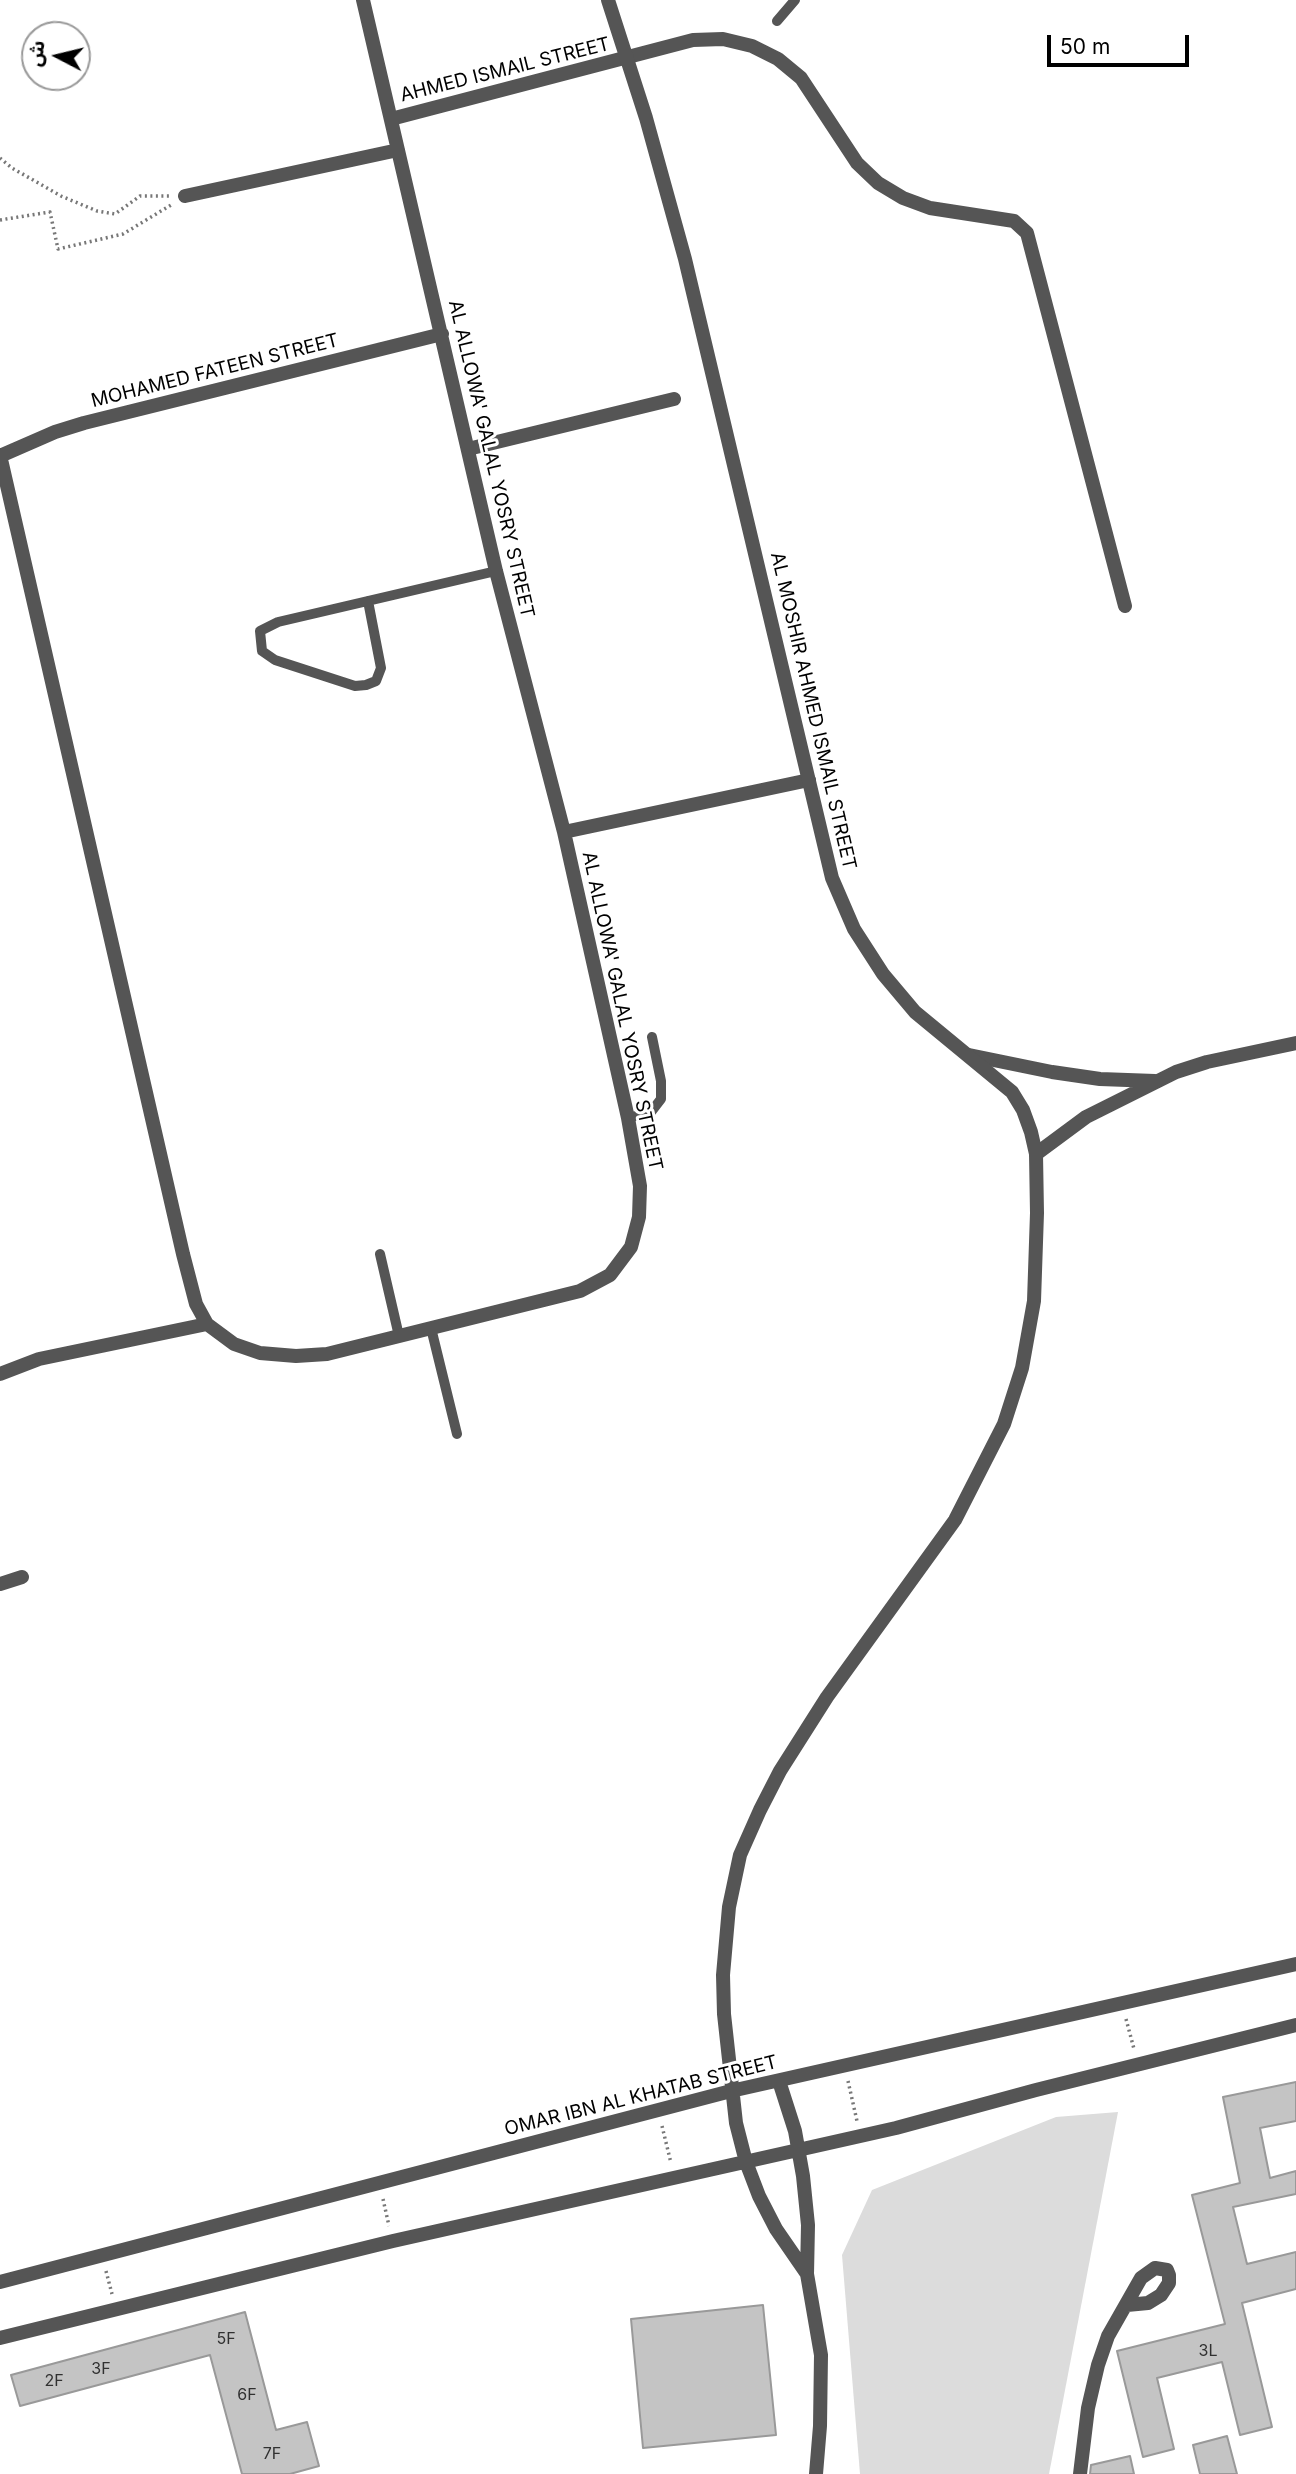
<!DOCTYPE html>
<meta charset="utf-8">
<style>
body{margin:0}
#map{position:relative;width:1296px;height:2474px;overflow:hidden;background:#fff;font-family:Inter,"Noto Sans Arabic",sans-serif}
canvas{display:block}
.north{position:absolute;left:21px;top:21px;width:70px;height:70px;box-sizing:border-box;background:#fff;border:2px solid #999;border-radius:50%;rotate:277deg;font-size:19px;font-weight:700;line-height:28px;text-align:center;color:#000}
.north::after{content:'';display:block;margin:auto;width:24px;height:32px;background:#000;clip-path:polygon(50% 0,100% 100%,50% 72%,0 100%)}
.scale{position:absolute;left:1047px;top:35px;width:142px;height:32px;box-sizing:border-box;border:4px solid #000;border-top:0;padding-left:9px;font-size:21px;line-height:24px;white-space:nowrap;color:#000;-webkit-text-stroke:5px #fff;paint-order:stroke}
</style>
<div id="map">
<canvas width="1296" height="2474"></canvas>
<div class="north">ش</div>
<div class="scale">50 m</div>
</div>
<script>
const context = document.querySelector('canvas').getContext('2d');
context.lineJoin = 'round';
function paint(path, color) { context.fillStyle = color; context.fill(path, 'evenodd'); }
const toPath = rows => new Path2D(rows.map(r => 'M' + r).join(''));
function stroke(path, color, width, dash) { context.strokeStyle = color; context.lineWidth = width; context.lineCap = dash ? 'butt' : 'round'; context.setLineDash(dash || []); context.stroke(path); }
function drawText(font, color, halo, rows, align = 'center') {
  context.font = font + ' Inter,sans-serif'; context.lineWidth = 6; context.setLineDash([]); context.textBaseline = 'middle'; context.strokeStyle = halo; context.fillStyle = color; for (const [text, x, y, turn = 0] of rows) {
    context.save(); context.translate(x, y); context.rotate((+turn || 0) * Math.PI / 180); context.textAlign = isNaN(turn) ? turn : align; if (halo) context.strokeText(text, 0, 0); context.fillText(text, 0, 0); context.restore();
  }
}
paint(toPath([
 [1118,2112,1049,2474,860,2474,842,2255,872,2190,1056,2117]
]), '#dcdcdc');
const building = toPath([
 [1296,2082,1296,2121,1260,2128,1270,2178,1296,2171,1296,2194,1233,2207,1247,2264,1296,2252,1296,2289,1242,2303,1272,2427,1240,2435,1222,2362,1157,2378,1174,2449,1143,2457,1117,2351,1225,2324,1192,2195,1240,2183,1223,2097,1296,2082],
 [763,2305,776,2435,643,2448,631,2319,763,2305],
 [245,2312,276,2430,307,2422,319,2466,290,2474,242,2474,210,2355,20,2406,11,2375,245,2312],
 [1227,2436,1237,2474,1200,2474,1193,2445,1227,2436],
 [1130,2456,1134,2474,1090,2474,1091,2465,1130,2456]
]);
paint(building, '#c4c4c4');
stroke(building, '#999', 2);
stroke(toPath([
 [0,158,12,168,61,196,97,211,115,214,140,196,171,196],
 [0,220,50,212,58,249,123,234,171,205],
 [1126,2019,1134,2049],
 [848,2081,857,2121],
 [662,2126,671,2163],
 [383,2199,389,2226],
 [106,2271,112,2294]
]), '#777', 3.5, [2, 3.5]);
stroke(toPath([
 [777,21,795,0],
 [368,601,381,668,376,681,366,685,355,686,275,660,262,651,260,631,278,622,496,571],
 [628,1118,651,1112,661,1099,661,1081,652,1037],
 [380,1254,399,1336],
 [431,1328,457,1434]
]), '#555', 10);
stroke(toPath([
 [391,119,693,40,723,39,752,46,778,59,801,78,857,163,878,183,903,198,930,208,1014,221,1027,233,1125,606],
 [185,196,398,150],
 [468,449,674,399],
 [0,455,183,1254,196,1304,207,1324,234,1344,260,1353,296,1356,327,1354,580,1291,610,1275,631,1247,639,1217,640,1186,628,1118,564,832,496,571,363,0],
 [0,456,55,432,84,423,442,334],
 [564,832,809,780],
 [969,1055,1052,1072,1100,1079,1155,1081],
 [1036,1154,1086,1117,1176,1072,1207,1062,1296,1043],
 [0,1374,39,1359,207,1324],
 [0,1584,22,1577],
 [1080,2474,1088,2408,1098,2365,1108,2336,1141,2278,1155,2268,1167,2270,1169,2275,1169,2283,1161,2295,1148,2303,1127,2305]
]), '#555', 14);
stroke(toPath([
 [608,0,646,118,685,259,832,878,854,929,883,974,915,1012,1012,1092,1023,1110,1031,1132,1036,1154,1037,1213,1034,1301,1022,1368,1004,1424,955,1520,827,1697,780,1771,760,1810,740,1855,729,1907,723,1975,724,2014,736,2123,746,2162,759,2196,776,2229,807,2274],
 [779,2081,795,2131,803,2176,808,2225,807,2274,821,2355,820,2426,816,2474],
 [0,2282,731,2091,1296,1964],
 [0,2338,393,2241,896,2128,1036,2090,1296,2025]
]), '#555', 14);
drawText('16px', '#313131', null, [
 ["5F",226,2339],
 ["3L",1208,2351],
 ["3F",101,2369],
 ["2F",54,2381],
 ["6F",247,2395],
 ["7F",272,2454]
]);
drawText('19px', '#000', '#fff', [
 ["AHMED ISMAIL STREET",505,70,-14],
 ["MOHAMED FATEEN STREET",215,371,-14],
 ["AL ALLOWA' GALAL YOSRY STREET",491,459,77],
 ["AL MOSHIR AHMED ISMAIL STREET",813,711,77],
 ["AL ALLOWA' GALAL YOSRY STREET",622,1011,78],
 ["OMAR IBN AL KHATAB STREET",641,2096,-14]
]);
</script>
